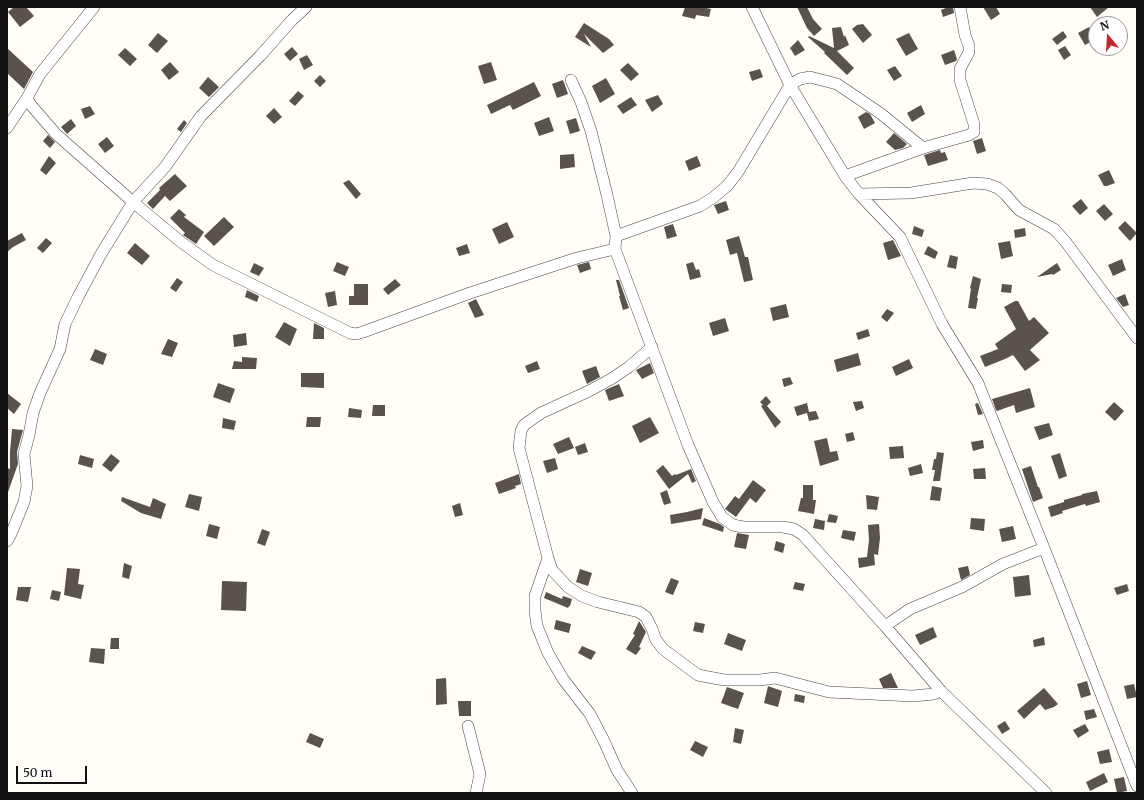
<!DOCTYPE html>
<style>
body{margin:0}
#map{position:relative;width:1144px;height:800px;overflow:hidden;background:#fffdf5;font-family:Merriweather,serif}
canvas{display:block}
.frame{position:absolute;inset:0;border:8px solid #111;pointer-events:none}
.north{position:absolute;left:1088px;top:16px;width:40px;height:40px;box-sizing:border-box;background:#fff;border:1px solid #a0a0a0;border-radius:50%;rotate:342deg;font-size:11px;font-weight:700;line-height:16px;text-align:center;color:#111}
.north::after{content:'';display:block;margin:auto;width:14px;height:18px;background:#c4262e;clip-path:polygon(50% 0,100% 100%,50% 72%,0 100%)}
.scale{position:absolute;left:16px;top:766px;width:71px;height:18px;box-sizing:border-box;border:2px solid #111;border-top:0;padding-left:5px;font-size:12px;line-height:14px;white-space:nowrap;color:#111;-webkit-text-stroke:3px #fff;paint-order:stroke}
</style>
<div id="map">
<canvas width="1144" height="800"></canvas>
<div class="frame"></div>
<div class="north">N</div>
<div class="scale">50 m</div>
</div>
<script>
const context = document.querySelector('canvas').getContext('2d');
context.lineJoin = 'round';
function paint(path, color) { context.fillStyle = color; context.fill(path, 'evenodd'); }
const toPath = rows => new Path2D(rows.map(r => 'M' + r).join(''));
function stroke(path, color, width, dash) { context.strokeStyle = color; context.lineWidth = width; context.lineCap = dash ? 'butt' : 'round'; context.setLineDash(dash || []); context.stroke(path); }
paint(toPath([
 [14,7,26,7,34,16,20,27,8,12],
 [685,7,702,7,711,9,709,17,696,15,695,19,682,16],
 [797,7,807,7,813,19,822,29,814,36,807,28],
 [948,7,953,7,954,13,943,17,941,10],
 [983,7,996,7,1000,14,991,20],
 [1090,7,1109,7,1097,17],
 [584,23,609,39,614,45,603,53,584,34,591,47,575,37],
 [863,24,872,35,863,43,852,29,857,25],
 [841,27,844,37,845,35,849,45,837,51,854,68,847,75,824,53,825,52,808,37,809,36,834,48,832,28],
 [1089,27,1096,39,1085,45,1078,33],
 [1063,31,1067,37,1057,45,1052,39],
 [158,33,168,41,157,53,148,45],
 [909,33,918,49,906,56,896,39],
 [798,40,805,50,795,56,790,48],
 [1065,46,1071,55,1064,60,1058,50],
 [292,47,298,54,290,61,284,54],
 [7,48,33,72,24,89,7,73],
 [125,48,137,59,130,66,118,55],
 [954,50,957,59,956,61,945,65,941,55],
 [307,55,313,65,304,70,299,59],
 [170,62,179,72,169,80,161,70],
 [491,62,497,80,484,84,478,66],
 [628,63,639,74,631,81,620,70],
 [895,66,902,76,894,81,887,70],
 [760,69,763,77,752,81,749,72],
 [320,75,326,81,320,87,314,81],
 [208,77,219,87,209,97,199,88],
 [606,78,615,94,600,103,592,86],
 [563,80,568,94,557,98,552,84],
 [534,82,541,96,513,110,510,105,491,114,487,105],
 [298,91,304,96,295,106,289,101],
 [658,95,663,104,652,112,645,100],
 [631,97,637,105,623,114,617,106],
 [921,105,925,114,912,122,907,113],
 [90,106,95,114,85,119,81,109],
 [274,108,282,117,274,124,266,116],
 [866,112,870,114,875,123,864,129,858,117],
 [549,117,554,131,539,136,534,123],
 [576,118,580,131,570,134,566,121],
 [71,119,76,126,67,134,61,127],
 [184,120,187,123,181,132,177,129],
 [894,133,907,144,903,148,895,150,886,142],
 [48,135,55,142,50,148,43,141],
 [107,137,114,146,105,153,98,144],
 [982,138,986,151,977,154,973,141],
 [940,150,941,153,945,152,948,160,928,166,924,155],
 [574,154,575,167,560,169,560,155],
 [49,156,56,163,46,175,40,170],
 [697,156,701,166,689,171,685,161],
 [1109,170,1115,183,1107,186,1104,186,1098,175],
 [175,174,187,186,170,201,165,196,153,209,147,203,160,190,159,188],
 [349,180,361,194,356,199,343,183],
 [1081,199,1088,208,1080,215,1072,206],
 [726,201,729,210,718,214,714,205],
 [1104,204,1113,214,1105,221,1096,211],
 [179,209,186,215,184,217,204,232,196,244,183,235,185,233,170,218],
 [224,217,234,227,214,246,204,236],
 [1125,221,1137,233,1130,241,1118,228],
 [507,222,514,237,499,244,492,229],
 [673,224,677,236,667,239,664,227],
 [914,226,924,230,922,237,912,234],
 [1025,228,1026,236,1015,238,1014,230],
 [22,233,26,240,13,247,7,252,7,241],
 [739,236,745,257,748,257,753,280,744,282,737,253,730,255,726,240],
 [46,238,52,243,43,253,37,248],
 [893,240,901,256,888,260,883,243],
 [1010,241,1013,256,1001,259,998,243],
 [135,243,150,256,142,265,127,253],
 [467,244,470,253,459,256,456,248],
 [928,246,938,252,935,259,924,254],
 [950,255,958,257,956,269,947,267],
 [1122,259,1126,270,1113,276,1108,265],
 [337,262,349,267,345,276,333,271],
 [589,262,591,269,580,273,577,265],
 [693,262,696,270,699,269,701,277,690,280,686,264],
 [254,263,264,268,259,276,250,272],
 [1057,263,1061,270,1053,275,1052,274,1037,277],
 [973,276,981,279,977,298,978,298,976,309,968,308,971,289,970,288],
 [177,278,183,282,176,292,170,288],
 [395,279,401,285,388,295,383,289],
 [616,280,619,280,629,308,623,310,619,296,620,296],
 [354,284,368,284,368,305,349,305,349,296,354,296],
 [1002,284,1012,285,1011,293,1001,292],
 [247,290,259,296,257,302,245,297],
 [335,291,337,305,328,307,325,293],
 [1125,294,1129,305,1123,307,1116,298],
 [476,299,484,315,475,318,468,303],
 [1015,301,1018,301,1029,321,1034,317,1049,333,1030,350,1040,360,1025,371,1013,355,1005,359,985,367,980,356,998,349,995,344,1016,329,1004,307],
 [786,304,789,317,773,321,770,308],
 [887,309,894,313,887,322,881,317],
 [725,318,729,331,713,336,709,323],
 [284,322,297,329,290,346,275,337],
 [314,323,324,328,324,339,313,339],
 [868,329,870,336,858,340,856,333],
 [246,333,247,345,234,347,233,335],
 [168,339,178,343,172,357,161,354],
 [95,349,107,354,103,365,90,360],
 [858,353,861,365,837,372,834,360],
 [242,357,257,358,256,369,232,369,234,361,242,362],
 [909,359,913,368,896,376,892,367],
 [537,361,540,369,528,373,525,366],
 [650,363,654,373,642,379,636,370],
 [596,366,600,377,587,384,582,371],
 [301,373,324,373,324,388,301,387],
 [790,377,793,384,784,387,782,379],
 [218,383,235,389,230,403,213,397],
 [619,384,624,396,609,401,605,390],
 [1030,388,1035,407,1016,413,1014,405,997,411,996,410,992,399],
 [7,393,21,404,14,414,7,408],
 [766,396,771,402,767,406,781,422,775,428,761,406,763,405,760,402],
 [862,401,864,408,856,411,853,402],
 [1114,402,1124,411,1115,421,1105,412],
 [807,403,809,412,816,411,819,419,809,421,807,413,797,416,794,407],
 [978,403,983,414,978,415,975,404],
 [373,405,385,405,385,416,372,416],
 [349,408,362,410,361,418,348,417],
 [307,417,321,417,320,427,306,427],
 [650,417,659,433,640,443,632,426],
 [223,418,236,421,234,430,222,428],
 [1049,423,1053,435,1039,440,1034,427],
 [12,429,23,430,17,452,18,464,8,492,7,491,7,468,10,469,10,452],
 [853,432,855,440,847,442,845,434],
 [569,437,574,448,558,454,553,444],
 [827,438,830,452,837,451,839,460,820,466,814,441],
 [983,440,984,448,973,451,971,442],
 [585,443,588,452,578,455,575,447],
 [903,446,904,458,890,459,889,447],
 [937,452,944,453,940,481,933,481,935,470,932,470,934,459,936,459],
 [1060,453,1067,476,1059,479,1051,456],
 [111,454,120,461,111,472,102,465],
 [80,455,94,459,92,468,78,464],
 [555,458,558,469,547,473,543,461],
 [921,464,923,473,910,476,908,468],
 [663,465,672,476,675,474,676,475,691,469,696,481,692,483,688,474,669,489,656,471],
 [1031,466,1038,487,1039,487,1043,498,1033,502,1022,469],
 [985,468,986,479,974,479,973,469],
 [519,474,521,484,515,486,516,488,499,494,495,483],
 [753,480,766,490,756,503,750,498,736,517,725,509,735,496,739,499],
 [803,485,813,485,813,500,816,500,814,514,798,511,801,498,803,498],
 [932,486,942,488,940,501,930,500],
 [667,490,671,503,664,505,660,493],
 [1097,491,1100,502,1086,506,1085,504,1062,511,1063,513,1051,517,1048,507,1064,502,1064,500,1082,495,1082,494],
 [189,494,202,497,199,511,185,507],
 [866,495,879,497,877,510,867,509],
 [122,497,150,507,153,498,166,504,161,519,141,513,121,501],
 [460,503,463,515,455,517,452,506],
 [703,508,701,519,671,524,670,515,687,512],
 [829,514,838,516,836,523,827,522],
 [704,518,720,524,724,527,723,532,702,525],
 [971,518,985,519,984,531,970,529],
 [815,519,825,521,824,530,813,528],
 [209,524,220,527,217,539,206,536],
 [879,524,880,538,878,555,874,554,875,565,859,568,858,558,867,557,869,540,868,525],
 [1013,526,1016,539,1002,542,999,529],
 [262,529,270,532,265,546,257,543],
 [843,530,856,532,854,541,841,538],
 [737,533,749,535,746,549,734,547],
 [776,541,785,544,783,553,774,550],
 [124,563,132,566,129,579,122,577],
 [968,566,970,575,961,580,958,568],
 [67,568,80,569,78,584,84,585,81,599,64,595],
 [580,569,592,573,588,586,576,582],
 [1029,575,1031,595,1015,597,1013,577],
 [671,578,679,581,673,595,665,592],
 [222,581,247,582,246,611,221,610],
 [795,582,805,584,803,591,793,589],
 [1127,584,1129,591,1117,595,1114,588],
 [18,587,31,587,28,602,16,600],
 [52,590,61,592,59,601,50,599],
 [546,592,562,599,563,596,572,599,570,606,569,606,568,608,544,598],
 [556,620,571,624,569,633,554,629],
 [639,621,646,632,639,647,641,648,636,655,626,649,635,635,633,634],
 [695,622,705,624,703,633,693,631],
 [933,627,937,637,920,645,915,635],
 [728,633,746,640,742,651,724,644],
 [1044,637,1045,645,1034,647,1033,640],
 [111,638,119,638,119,649,110,649],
 [582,646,596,652,591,660,578,653],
 [91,648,105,649,104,664,89,662],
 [891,673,898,688,883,688,879,679],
 [446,678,447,704,436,705,436,679],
 [1087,681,1091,695,1081,698,1077,684],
 [1134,684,1137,697,1127,699,1124,686],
 [768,686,782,691,778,707,764,703],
 [727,687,744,693,738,709,721,703],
 [1044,688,1058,704,1054,707,1045,710,1040,704,1024,719,1017,711],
 [795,694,805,696,804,703,794,701],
 [458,701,471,701,471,716,459,716],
 [1094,709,1097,717,1086,720,1084,711],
 [1005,721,1010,729,1002,734,997,726],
 [1085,724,1089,731,1078,738,1073,730],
 [735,728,744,730,741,744,733,742],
 [310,733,324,739,320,748,306,742],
 [695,741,708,747,703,757,690,750],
 [1109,749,1112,762,1100,764,1097,752],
 [1104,773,1108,782,1090,791,1086,782],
 [1124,777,1127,791,1117,793,1114,779]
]), '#5a524d');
const street = toPath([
 [752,7,790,85,845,176,859,194,900,237,942,324,978,383,1044,548,1137,786],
 [571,80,581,102,591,131,607,195,616,236,615,249,688,445,713,502,722,517,733,525,743,527,783,527,794,529,803,535,885,626,941,691,1046,793],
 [27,98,30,104,56,134,133,202,181,242,213,265,350,333,356,334,363,332,470,293,577,258,615,249],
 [7,128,27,98,40,74,94,7],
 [845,176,923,148,969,135,974,132,974,124,960,80,960,69,969,52,969,46,965,35,960,7],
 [859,194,911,193,973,183,987,184,998,188,1005,194,1019,210,1054,229,1065,241,1137,338],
 [616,236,700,206,714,197,727,186,738,172,790,85,800,79,810,77,837,84,880,113,923,148],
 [652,347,629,367,611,379,589,391,541,413,524,425,521,431,519,448,548,558,552,570,568,587,582,596,598,602,639,612,646,617,652,629,656,640,663,649,698,675,724,680,760,680,775,678,829,692,913,696,934,694,941,691],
 [7,541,11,534,24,502,27,486,24,454,29,435,33,413,40,393,60,349,65,324,78,297,101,254,133,202,165,167,201,116,260,56,292,20,306,7],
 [548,558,535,596,535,611,537,626,548,653,563,679,590,714,604,741,617,770,632,793],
 [885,626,910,609,962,587,1003,564,1044,548],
 [468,726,480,774,476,793]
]);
stroke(street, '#444', 12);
stroke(street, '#fff', 11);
</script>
